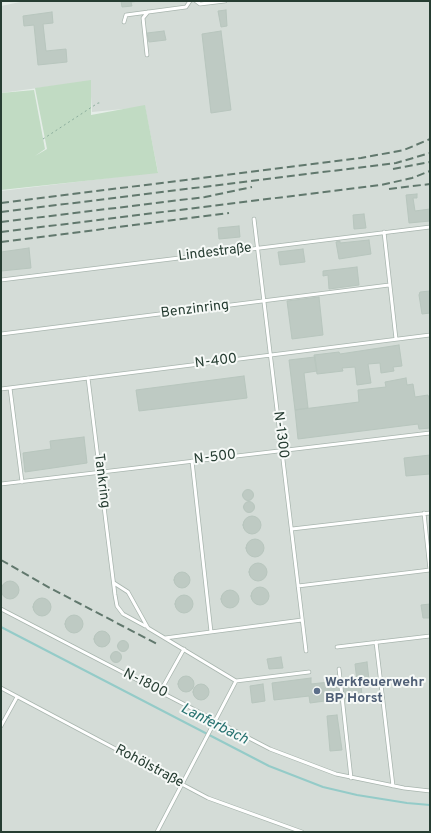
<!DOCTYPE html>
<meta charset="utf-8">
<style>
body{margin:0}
#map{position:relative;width:431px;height:833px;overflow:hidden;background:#e5ede8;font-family:Overpass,sans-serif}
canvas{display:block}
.frame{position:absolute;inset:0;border:2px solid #263d32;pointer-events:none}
</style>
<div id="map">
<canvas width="431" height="833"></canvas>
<div class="frame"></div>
</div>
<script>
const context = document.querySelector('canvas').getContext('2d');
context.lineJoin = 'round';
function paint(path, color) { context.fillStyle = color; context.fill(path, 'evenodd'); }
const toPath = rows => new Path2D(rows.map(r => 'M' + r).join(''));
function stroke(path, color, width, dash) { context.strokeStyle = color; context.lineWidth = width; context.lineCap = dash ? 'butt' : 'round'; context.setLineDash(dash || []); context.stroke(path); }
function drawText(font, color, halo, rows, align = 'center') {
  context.font = font + ' Overpass,sans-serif'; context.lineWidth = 4; context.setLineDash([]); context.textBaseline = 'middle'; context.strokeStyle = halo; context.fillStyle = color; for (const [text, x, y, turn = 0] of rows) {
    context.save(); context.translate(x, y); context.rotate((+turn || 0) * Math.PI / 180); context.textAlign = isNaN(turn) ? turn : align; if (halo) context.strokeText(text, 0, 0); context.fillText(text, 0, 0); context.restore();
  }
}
paint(toPath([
 [25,1,430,1,430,832,1,832,1,191,158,172,145,107,92,112,90,81,1,93,1,6]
]), '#d4dcd7');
paint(toPath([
 [91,80,91,115,145,105,158,173,1,190,1,93,34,90,45,149,35,156,47,149,35,88]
]), '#c1dbc3');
stroke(toPath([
 [1,627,269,766,323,787,357,795,407,803,430,805]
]), '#94cbc8', 2);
const building = toPath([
 [121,1,140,1,131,2,132,6,122,7,121,1],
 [226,10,227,26,221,27,218,11,226,10],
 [52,12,53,23,43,24,46,51,66,49,67,62,38,65,34,25,24,26,23,16,52,12],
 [164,31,166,40,149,42,147,33,164,31],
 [221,31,231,110,211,113,202,34,221,31],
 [417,194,417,198,413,198,415,211,430,209,430,221,409,223,406,195,417,194],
 [364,214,366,228,354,229,353,215,364,214],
 [239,226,240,237,219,239,218,228,239,226],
 [369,240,371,254,339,259,336,242,340,241,340,243,369,240],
 [29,248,31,268,1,271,1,252,29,248],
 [303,249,305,262,280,265,278,252,303,249],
 [357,267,359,285,329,289,328,275,323,276,323,271,357,267],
 [430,291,430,313,422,314,419,295,420,292,430,291],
 [319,297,323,335,292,339,287,301,319,297],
 [399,345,402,366,393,367,394,371,381,373,380,363,368,364,371,383,357,385,355,367,342,368,343,371,317,374,314,355,339,352,340,354,399,345],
 [315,357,317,371,304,373,308,408,295,410,289,360,315,357],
 [244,376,247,398,139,411,136,390,244,376],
 [406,378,407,385,413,384,415,397,428,395,430,402,430,428,419,429,418,424,298,439,295,410,359,402,358,390,386,387,385,382,406,378],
 [84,437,87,463,25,472,23,453,51,449,50,441,84,437],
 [430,455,430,474,406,476,404,458,430,455],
 '242.5 495a5.5 5.5 0 1 1 11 0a5.5 5.5 0 1 1-11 0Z',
 '243.5 507a5.5 5.5 0 1 1 11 0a5.5 5.5 0 1 1-11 0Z',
 '243 525a9 9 0 1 1 18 0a9 9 0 1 1-18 0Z',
 '246 548a9 9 0 1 1 18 0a9 9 0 1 1-18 0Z',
 '249 572a9 9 0 1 1 18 0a9 9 0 1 1-18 0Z',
 '174 580a8 8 0 1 1 16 0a8 8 0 1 1-16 0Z',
 '1 590a9 9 0 1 1 18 0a9 9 0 1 1-18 0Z',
 '251 596a9 9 0 1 1 18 0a9 9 0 1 1-18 0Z',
 '221 599a9 9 0 1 1 18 0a9 9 0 1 1-18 0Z',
 '175 604a9 9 0 1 1 18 0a9 9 0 1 1-18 0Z',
 '33 607a9 9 0 1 1 18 0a9 9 0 1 1-18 0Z',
 [430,604,430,618,423,618,421,605,430,604],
 '65 624a9 9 0 1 1 18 0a9 9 0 1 1-18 0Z',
 '94 639a8 8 0 1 1 16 0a8 8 0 1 1-16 0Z',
 '117.5 646a5.5 5.5 0 1 1 11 0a5.5 5.5 0 1 1-11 0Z',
 '110.5 657a5.5 5.5 0 1 1 11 0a5.5 5.5 0 1 1-11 0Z',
 [281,657,283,668,269,669,267,659,281,657],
 [367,662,369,680,357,681,355,664,367,662],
 '178 684a8 8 0 1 1 16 0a8 8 0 1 1-16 0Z',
 [311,678,311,684,339,681,340,687,361,684,362,696,310,703,309,696,274,700,272,683,311,678],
 [263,684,265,701,252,703,250,686,263,684],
 '193 692a8 8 0 1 1 16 0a8 8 0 1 1-16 0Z',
 [337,715,342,750,330,751,327,716,337,715]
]);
paint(building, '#becac3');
stroke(building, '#b8c6be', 1);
const lane = toPath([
 [196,1,200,4,225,1],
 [124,22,126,15,186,7,190,1],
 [147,55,143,18,148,12],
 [254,219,306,651],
 [384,232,396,339],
 [1,280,430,227],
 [1,334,389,285],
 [88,378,115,595,117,606,123,614,145,626],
 [10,388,22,482],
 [1,389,430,335],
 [192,461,211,632],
 [1,484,430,433],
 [292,529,430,513],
 [114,583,128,592,148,628,236,681,309,672],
 [298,586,430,570,424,513],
 [1,609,270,749,336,774,404,788,430,791],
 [165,638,302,620],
 [376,642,393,786],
 [337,647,430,636],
 [339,669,351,778],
 [1,688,208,798,302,832],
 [160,692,184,649],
 [1,726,17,697],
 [157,832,236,681]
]);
stroke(lane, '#a8b5ae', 4.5);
stroke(toPath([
 [43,139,98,103,102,103]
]), '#8aac9b', 1, [2, 3]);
stroke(lane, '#fff', 3);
stroke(toPath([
 [393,169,430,162],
 [389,189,430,184],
 [1,203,361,158,404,150,430,139],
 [1,212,396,163,430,153],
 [1,222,205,197,252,187],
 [1,232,381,185,412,178,430,171],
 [1,242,229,213],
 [1,560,50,588,157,644]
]), '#61786d', 2, [8, 4]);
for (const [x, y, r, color] of [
 [317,691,4,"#5c6f8a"]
]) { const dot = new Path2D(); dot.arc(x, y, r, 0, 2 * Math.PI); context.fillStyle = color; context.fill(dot); stroke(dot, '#f6f9f7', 1.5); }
drawText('14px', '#263d32', '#f6f9f7', [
 ["Lindestraße",215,253,-7],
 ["Benzinring",195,310,-7],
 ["N-400",216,362,-7],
 ["N-1300",280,435,83],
 ["N-500",215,458,-7],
 ["Tankring",101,481,83],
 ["N-1800",145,684,27],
 ["Rohölstraße",149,767,28]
]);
drawText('bold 14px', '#4e5e75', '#f6f9f7', [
 ["Werkfeuerwehr",325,683],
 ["BP Horst",325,699]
], 'left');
drawText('italic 15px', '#277270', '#f6f9f7', [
 ["Lanferbach",214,725,27]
]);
</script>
